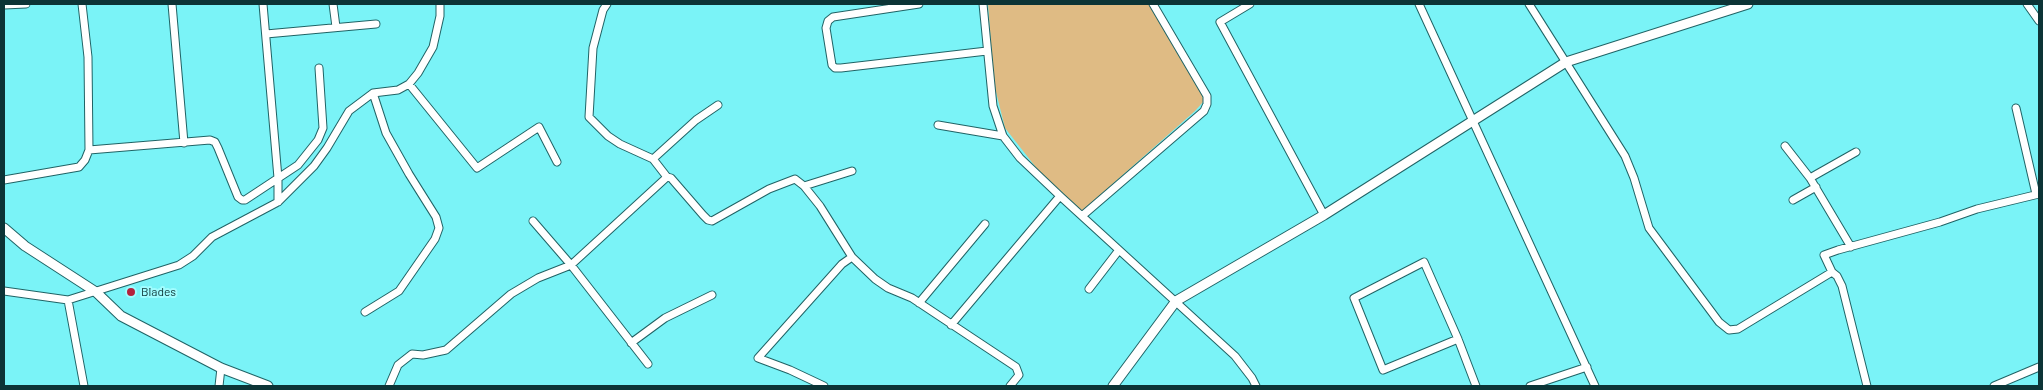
<!DOCTYPE html>
<style>
body{margin:0}
#map{position:relative;width:2043px;height:390px;overflow:hidden;background:#7af3f7;font-family:Barlow,sans-serif}
canvas{display:block}
.frame{position:absolute;inset:0;border:5px solid #0c3436;pointer-events:none}
</style>
<div id="map">
<canvas width="2043" height="390"></canvas>
<div class="frame"></div>
</div>
<script>
const context = document.querySelector('canvas').getContext('2d');
context.lineJoin = 'round';
function paint(path, color) { context.fillStyle = color; context.fill(path, 'evenodd'); }
const toPath = rows => new Path2D(rows.map(r => 'M' + r).join(''));
function stroke(path, color, width, dash) { context.strokeStyle = color; context.lineWidth = width; context.lineCap = dash ? 'butt' : 'round'; context.setLineDash(dash || []); context.stroke(path); }
function drawText(font, color, halo, rows, align = 'center') {
  context.font = font + ' Barlow,sans-serif'; context.lineWidth = 4; context.setLineDash([]); context.textBaseline = 'middle'; context.strokeStyle = halo; context.fillStyle = color; for (const [text, x, y, turn = 0] of rows) {
    context.save(); context.translate(x, y); context.rotate((+turn || 0) * Math.PI / 180); context.textAlign = isNaN(turn) ? turn : align; if (halo) context.strokeText(text, 0, 0); context.fillText(text, 0, 0); context.restore();
  }
}
paint(toPath([
 [988,4,1152,4,1200,90,1204,101,1195,111,1082,211,1038,170,1005,128,994,84]
]), '#dfbb84');
const minor = toPath([
 [172,4,184,143],
 [263,4,278,178,278,202],
 [333,4,336,27],
 [607,4,603,10,593,48,589,117,608,136,620,144,653,159],
 [919,4,833,17,828,21,826,28,832,65,835,68,841,68,987,51],
 [983,4,993,106,1003,136,1020,158,1060,196,1235,356,1252,378,1256,386],
 [1250,4,1220,22,1324,215],
 [1419,4,1595,386],
 [1529,4,1625,156,1634,178,1649,228,1719,322,1729,330,1738,329,1832,272,1837,276,1842,286,1867,386],
 [2027,4,2039,21],
 [4,5,26,4],
 [266,34,376,24],
 [409,84,477,168,539,127,557,162],
 [2016,108,2036,194],
 [938,125,1003,136],
 [1785,146,1810,178,1851,247],
 [89,150,210,140,215,142,218,148,238,197,242,200,245,200,298,165,318,140,323,128,319,68],
 [667,177,653,159,696,120,718,105],
 [1810,178,1856,152],
 [4,180,79,167,85,160,89,150,88,57,82,4],
 [804,186,852,171],
 [1793,200,1816,187],
 [1082,216,1204,111,1207,104,1207,96,1153,4],
 [533,221,571,265,648,364],
 [1832,272,1824,255,1838,250,1940,222,1977,209,2039,194],
 [1089,289,1119,250],
 [4,291,68,300],
 [919,303,985,224],
 [365,312,399,291,435,239,439,228,436,217,409,174,386,133,373,93],
 [951,325,1060,196],
 [1458,339,1383,370,1354,298,1424,262,1458,339,1476,386],
 [631,343,665,318,712,295],
 [84,386,68,300,179,265,193,256,212,237,278,202,314,166,327,148,349,111,373,93,398,90,409,84,418,73,433,47,440,16,440,4],
 [219,386,221,368],
 [389,386,398,365,412,354,423,355,446,350,511,294,538,278,571,265,667,177,671,178,703,215,708,220,712,221,769,189,795,179,804,186,820,206,852,257,875,279,888,288,912,298,1016,367,1019,375,1010,386],
 [824,386,790,370,758,358,842,264,852,257],
 [1530,386,1587,367],
 [1994,386,2039,367]
]);
const tertiary = toPath([
 [4,228,25,246,96,292,121,316,221,368,268,386],
 [1113,386,1176,301,1324,215,1566,62,1748,4]
]);
stroke(minor, '#206365', 9);
stroke(tertiary, '#206365', 11);
stroke(minor, '#fff', 7);
stroke(tertiary, '#fff', 9);
for (const [x, y, r, color] of [
 [131,292,5,"#b3213c"]
]) { const dot = new Path2D(); dot.arc(x, y, r, 0, 2 * Math.PI); context.fillStyle = color; context.fill(dot); stroke(dot, '#a1fdff', 2); }
drawText('12px', '#0c3436', '#a1fdff', [
 ["Blades",141,292]
], 'left');
</script>
